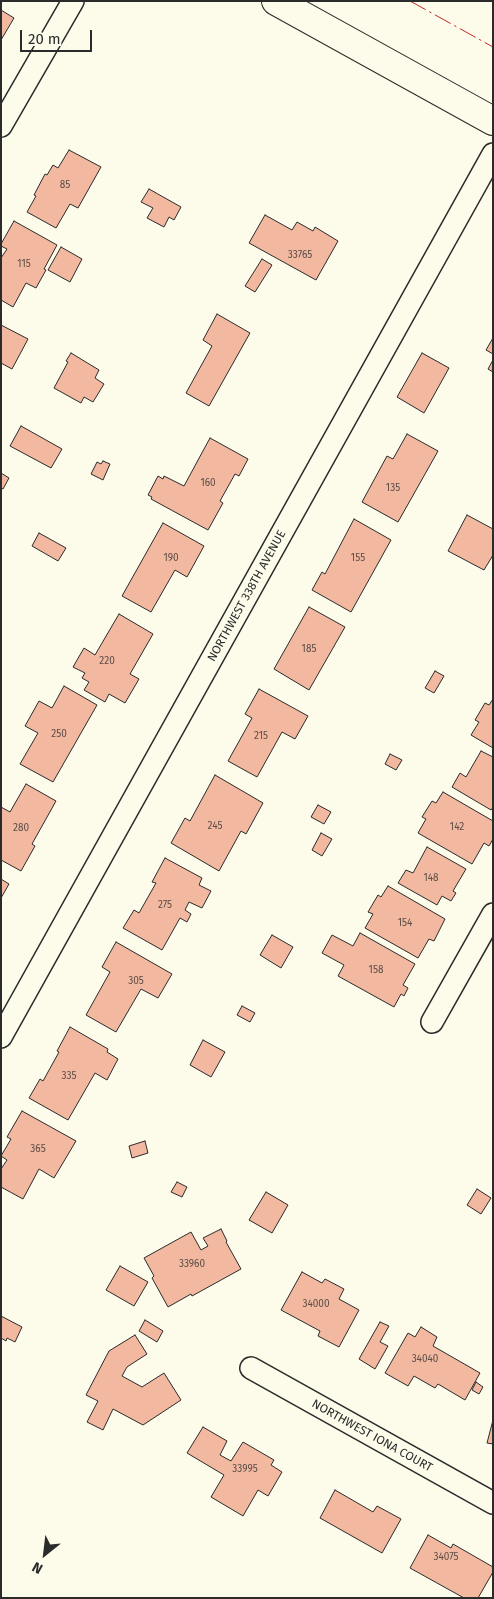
<!DOCTYPE html>
<style>
body{margin:0}
#map{position:relative;width:494px;height:1599px;overflow:hidden;background:#fdfbea;font-family:"Fira Sans",sans-serif}
canvas{display:block}
.frame{position:absolute;inset:0;border:2px solid #2b2b2b;pointer-events:none}
.north{position:absolute;left:20px;top:1529px;width:50px;height:50px;-webkit-text-stroke:4px #fdfbea;paint-order:stroke;rotate:209deg;font-size:14px;font-weight:700;line-height:20px;text-align:center;color:#2b2b2b}
.north::after{content:'';display:block;margin:auto;width:18px;height:22px;background:#2b2b2b;clip-path:polygon(50% 0,100% 100%,50% 72%,0 100%)}
.scale{position:absolute;left:20px;top:30px;width:72px;height:22px;box-sizing:border-box;border:2px solid #2b2b2b;border-top:0;padding-left:6px;font-size:15px;line-height:18px;white-space:nowrap;color:#2b2b2b;-webkit-text-stroke:4px #fdfbea;paint-order:stroke}
</style>
<div id="map">
<canvas width="494" height="1599"></canvas>
<div class="frame"></div>
<div class="north">N</div>
<div class="scale">20 m</div>
</div>
<script>
const context = document.querySelector('canvas').getContext('2d');
context.lineJoin = 'round';
function paint(path, color) { context.fillStyle = color; context.fill(path, 'evenodd'); }
const toPath = rows => new Path2D(rows.map(r => 'M' + r).join(''));
function stroke(path, color, width, dash) { context.strokeStyle = color; context.lineWidth = width; context.lineCap = dash ? 'butt' : 'round'; context.setLineDash(dash || []); context.stroke(path); }
function drawText(font, color, halo, rows, align = 'center') {
  context.font = font + ' "Fira Sans",sans-serif'; context.lineWidth = 4; context.setLineDash([]); context.textBaseline = 'middle'; context.strokeStyle = halo; context.fillStyle = color; for (const [text, x, y, turn = 0] of rows) {
    context.save(); context.translate(x, y); context.rotate((+turn || 0) * Math.PI / 180); context.textAlign = isNaN(turn) ? turn : align; if (halo) context.strokeText(text, 0, 0); context.fillText(text, 0, 0); context.restore();
  }
}
const building = toPath([
 [1,10,14,18,1,40,1,10],
 [69,150,101,167,78,208,70,204,56,228,27,212,36,196,34,195,45,174,47,175,53,165,58,168,69,150],
 [149,189,181,207,174,220,169,217,164,227,147,218,153,208,141,202,149,189],
 [265,215,292,230,297,222,313,231,315,227,338,241,316,280,249,243,265,215],
 [14,221,57,245,44,269,46,270,36,288,26,283,13,307,1,300,1,258,7,249,1,246,1,244,14,221],
 [61,247,82,259,70,282,48,270,61,247],
 [262,259,272,265,255,292,245,286,262,259],
 [217,314,250,333,209,406,186,393,212,346,203,340,217,314],
 [1,325,28,339,12,369,1,363,1,325],
 [493,338,493,354,486,350,493,338],
 [71,353,99,370,95,378,104,384,93,402,84,397,81,403,54,388,68,362,66,361,71,353],
 [422,353,449,368,424,413,397,397,422,353],
 [493,360,493,372,488,369,493,360],
 [21,426,62,449,51,468,10,446,21,426],
 [407,434,438,451,398,522,362,502,387,456,393,459,407,434],
 [210,438,248,459,239,476,235,474,220,501,223,503,208,530,151,499,152,497,148,495,158,476,163,479,164,476,184,486,210,438],
 [103,461,110,464,103,480,91,474,97,462,101,464,103,461],
 [1,473,9,478,3,489,1,488,1,473],
 [467,515,493,529,493,555,484,570,448,551,467,515],
 [354,519,391,540,351,612,312,590,322,572,325,574,354,519],
 [163,523,204,546,187,577,175,570,151,612,122,596,163,523],
 [39,533,66,548,58,561,32,546,39,533],
 [309,607,345,627,309,690,274,669,309,607],
 [119,614,153,634,130,674,139,679,125,703,109,694,105,702,84,690,89,682,82,678,85,673,73,667,84,648,95,655,119,614],
 [435,671,444,676,434,693,425,688,435,671],
 [64,686,97,705,53,782,20,764,38,733,25,726,39,701,52,708,64,686],
 [259,689,308,716,295,739,282,732,257,777,228,761,252,718,245,714,259,689],
 [493,699,493,748,471,735,479,722,475,720,485,703,489,705,493,699],
 [481,751,493,757,493,807,491,810,452,787,460,773,466,777,481,751],
 [390,754,402,760,396,770,385,764,390,754],
 [215,775,263,803,246,834,241,831,219,871,171,843,185,818,190,821,215,775],
 [26,784,56,801,32,844,35,846,21,871,1,860,1,807,10,812,26,784],
 [443,792,493,821,493,839,489,846,484,843,472,864,418,833,426,819,422,817,432,801,436,803,443,792],
 [318,805,331,812,324,824,311,817,318,805],
 [321,833,332,839,322,856,312,850,321,833],
 [427,847,466,869,453,891,456,893,451,901,442,896,437,905,398,883,406,870,413,873,427,847],
 [165,858,202,878,199,885,211,891,202,908,189,902,185,910,191,914,187,922,180,918,162,950,123,928,134,910,139,913,156,883,152,882,165,858],
 [1,879,9,884,1,898,1,879],
 [388,886,445,919,434,941,429,939,418,958,365,928,373,914,368,912,378,895,381,897,388,886],
 [360,933,415,964,403,985,408,988,404,996,401,994,394,1007,338,976,344,965,322,953,332,935,353,946,360,933],
 [272,935,293,947,281,968,260,955,272,935],
 [116,942,172,974,158,998,141,989,116,1032,86,1015,110,972,102,967,116,942],
 [242,1006,255,1013,250,1022,237,1015,242,1006],
 [70,1027,108,1049,107,1052,118,1059,107,1080,95,1073,68,1120,29,1098,40,1079,43,1081,59,1052,57,1051,70,1027],
 [203,1040,225,1052,211,1077,190,1065,203,1040],
 [22,1111,76,1141,54,1178,39,1169,23,1199,1,1187,1,1169,7,1160,1,1156,11,1139,7,1137,22,1111],
 [145,1141,148,1153,132,1158,129,1146,145,1141],
 [177,1182,187,1187,182,1197,171,1192,177,1182],
 [477,1189,491,1198,481,1214,467,1205,477,1189],
 [266,1192,288,1205,272,1233,249,1220,266,1192],
 [221,1229,227,1241,226,1242,241,1269,192,1296,191,1294,168,1307,152,1278,154,1276,144,1258,191,1232,201,1250,208,1246,203,1238,221,1229],
 [120,1266,148,1282,134,1306,106,1290,120,1266],
 [302,1272,322,1283,325,1279,344,1289,339,1299,359,1310,339,1347,318,1336,320,1331,281,1310,302,1272],
 [1,1316,22,1327,15,1342,7,1338,6,1341,1,1338,1,1316],
 [145,1320,163,1331,157,1342,139,1331,145,1320],
 [380,1322,389,1326,380,1342,388,1346,375,1369,359,1359,380,1322],
 [421,1327,437,1337,433,1346,480,1373,465,1400,438,1384,435,1388,414,1376,408,1386,385,1373,408,1333,415,1337,421,1327],
 [135,1335,147,1354,127,1367,122,1376,142,1387,164,1373,181,1400,143,1425,113,1409,103,1430,87,1422,98,1401,86,1395,109,1351,135,1335],
 [476,1382,483,1387,479,1394,472,1390,476,1382],
 [493,1420,493,1444,487,1443,493,1420],
 [203,1427,227,1441,220,1455,231,1461,243,1442,274,1460,271,1465,282,1472,268,1496,258,1490,243,1516,211,1497,224,1475,187,1453,203,1427],
 [335,1490,373,1512,377,1506,401,1519,382,1553,320,1518,335,1490],
 [428,1535,451,1548,453,1544,493,1567,493,1572,478,1598,464,1598,410,1568,428,1535]
]);
paint(building, '#f2b8a0');
stroke(building, '#2b2b2b', 1);
const minor = toPath([
 [1,126,73,1],
 [432,1022,493,914],
 [1,1037,493,154],
 [251,1368,493,1503]
]);
const trunk = toPath([
 [276,1,493,121]
]);
stroke(minor, '#2b2b2b', 24);
stroke(trunk, '#2b2b2b', 30);
stroke(minor, '#fdfbea', 21);
stroke(trunk, '#fdfbea', 28);
stroke(toPath([
 [410,1,493,47]
]), '#c62828', 1, [18, 4, 2.5, 4]);
drawText('10px', '#5d4e48', null, [
 ["85",65,185],
 ["33765",300,255],
 ["115",24,264],
 ["160",208,483],
 ["135",393,488],
 ["190",171,558],
 ["155",358,558],
 ["185",309,649],
 ["220",107,661],
 ["250",59,734],
 ["215",261,736],
 ["245",215,826],
 ["142",457,827],
 ["280",21,828],
 ["148",431,878],
 ["275",165,905],
 ["154",405,923],
 ["158",376,970],
 ["305",136,981],
 ["335",69,1076],
 ["365",38,1149],
 ["33960",192,1264],
 ["34000",316,1304],
 ["34040",425,1359],
 ["33995",245,1469],
 ["34075",446,1557]
]);
drawText('12px', '#2b2b2b', '#fdfbea', [
 ["NORTHWEST 338TH AVENUE",247,596,-61],
 ["NORTHWEST IONA COURT",372,1436,29]
]);
</script>
